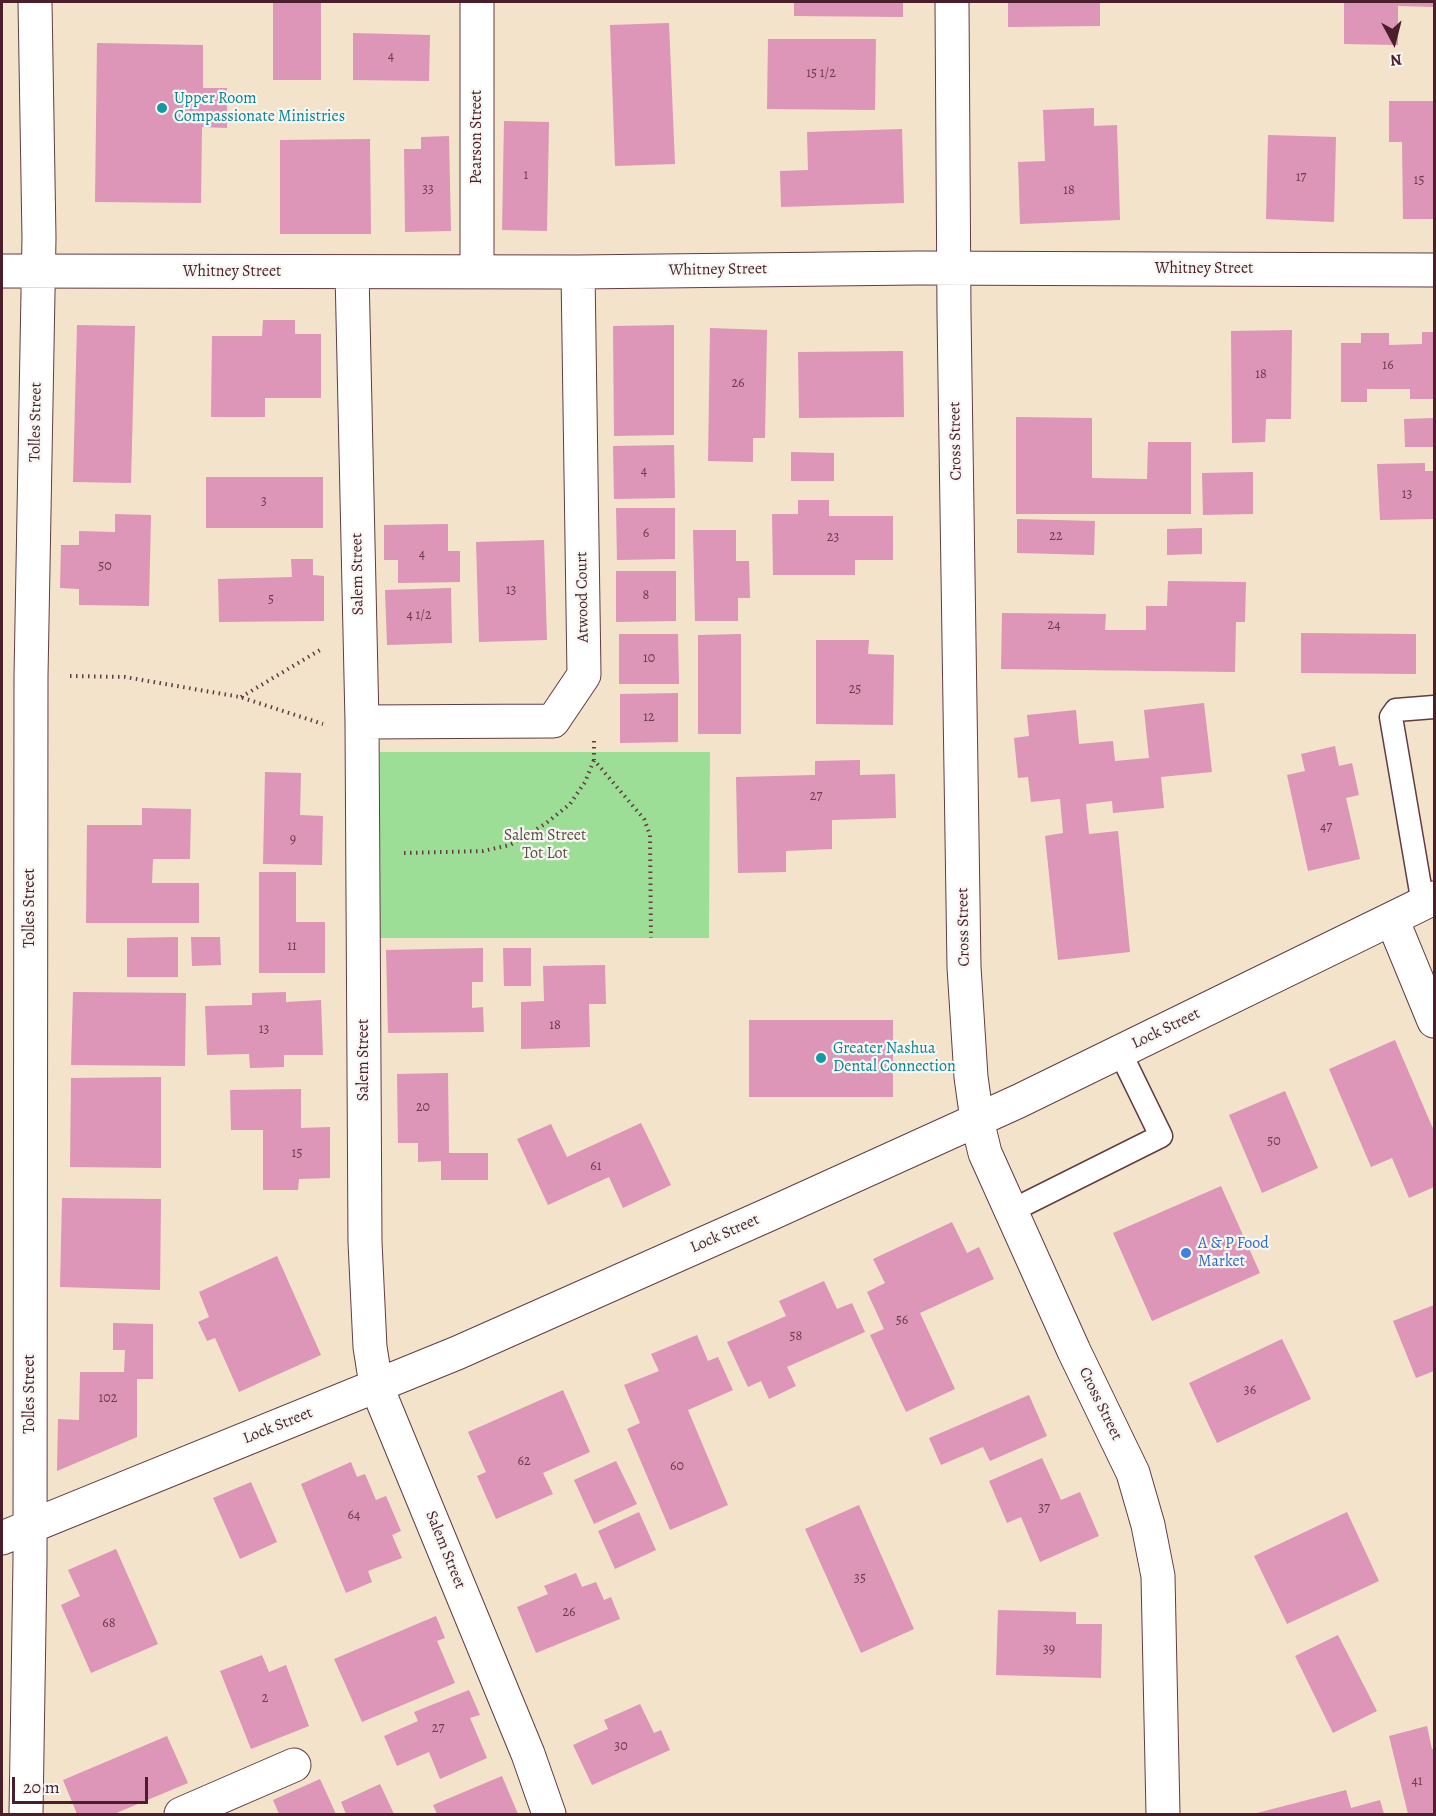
<!DOCTYPE html>
<style>
body{margin:0}
#map{position:relative;width:1436px;height:1816px;overflow:hidden;background:#f2e3ca;font-family:Alegreya,serif}
canvas{display:block}
.frame{position:absolute;inset:0;border:3px solid #4a1f2b;pointer-events:none}
.north{position:absolute;left:1364px;top:12px;width:60px;height:60px;-webkit-text-stroke:4px #f6f6f2;paint-order:stroke;rotate:173deg;font-size:16px;font-weight:700;line-height:24px;text-align:center;color:#4a1f2b}
.north::after{content:'';display:block;margin:auto;width:21px;height:27px;background:#4a1f2b;clip-path:polygon(50% 0,100% 100%,50% 72%,0 100%)}
.scale{position:absolute;left:12px;top:1777px;width:136px;height:27px;box-sizing:border-box;border:3px solid #4a1f2b;border-top:0;padding-left:8px;font-size:18px;line-height:21px;white-space:nowrap;color:#4a1f2b;-webkit-text-stroke:4px #f6f6f2;paint-order:stroke}
</style>
<div id="map">
<canvas width="1436" height="1816"></canvas>
<div class="frame"></div>
<div class="north">N</div>
<div class="scale">20 m</div>
</div>
<script>
const context = document.querySelector('canvas').getContext('2d');
context.lineJoin = 'round';
function paint(path, color) { context.fillStyle = color; context.fill(path, 'evenodd'); }
const toPath = rows => new Path2D(rows.map(r => 'M' + r).join(''));
function stroke(path, color, width, dash) { context.strokeStyle = color; context.lineWidth = width; context.lineCap = dash ? 'butt' : 'round'; context.setLineDash(dash || []); context.stroke(path); }
function drawText(font, color, halo, rows, align = 'center') {
  context.font = font + ' Alegreya,serif'; context.lineWidth = 4.5; context.setLineDash([]); context.textBaseline = 'middle'; context.strokeStyle = halo; context.fillStyle = color; for (const [text, x, y, turn = 0] of rows) {
    context.save(); context.translate(x, y); context.rotate((+turn || 0) * Math.PI / 180); context.textAlign = isNaN(turn) ? turn : align; if (halo) context.strokeText(text, 0, 0); context.fillText(text, 0, 0); context.restore();
  }
}
paint(toPath([
 [380,752,710,752,709,938,380,938]
]), '#9cde95');
paint(toPath([
 [273,2,321,2,321,80,273,80],
 [794,2,903,2,903,17,794,16],
 [1008,2,1100,2,1100,26,1008,27],
 [1344,2,1434,2,1434,7,1398,6,1398,45,1344,44],
 [669,23,675,164,615,166,610,25],
 [353,33,430,35,429,81,353,80],
 [768,39,876,39,875,110,767,109],
 [97,43,203,45,203,88,227,88,227,128,202,127,201,203,95,202],
 [1389,101,1434,101,1434,219,1403,219,1402,142,1389,142],
 [1094,108,1094,126,1117,125,1120,220,1020,224,1018,162,1045,161,1043,110],
 [504,121,549,122,547,231,502,230],
 [902,129,904,203,781,207,780,171,808,170,807,132],
 [1268,135,1336,137,1334,222,1266,219],
 [449,136,451,231,405,232,404,149,421,149,421,137],
 [370,139,371,234,280,234,280,140],
 [263,320,295,320,295,334,321,334,321,398,265,398,265,417,211,417,212,336,262,336],
 [77,325,135,326,131,483,73,482],
 [674,325,674,435,614,436,613,326],
 [710,328,767,330,765,438,753,438,753,462,708,461],
 [1292,330,1291,419,1266,419,1265,442,1232,443,1231,331],
 [1422,332,1434,332,1434,399,1410,399,1410,389,1367,389,1367,402,1341,402,1341,343,1361,343,1361,333,1389,333,1389,345,1422,344],
 [903,351,904,417,799,418,798,352],
 [1016,417,1092,418,1092,478,1147,479,1148,442,1191,442,1191,514,1016,514],
 [1434,418,1434,447,1405,447,1404,419],
 [674,445,675,498,614,499,613,446],
 [791,452,834,453,834,481,791,481],
 [1425,463,1425,471,1434,471,1434,519,1380,520,1377,464],
 [1253,472,1253,514,1203,515,1202,473],
 [206,477,323,477,323,528,206,528],
 [798,500,829,500,829,516,893,516,893,560,855,560,855,575,773,575,772,514,798,514],
 [616,508,675,508,675,559,617,560],
 [115,514,151,515,149,606,79,605,79,589,60,588,61,545,79,545,79,531,115,532],
 [1017,519,1095,521,1094,555,1017,553],
 [448,524,448,551,460,551,460,582,398,583,398,560,384,560,384,525],
 [1202,528,1202,554,1167,555,1167,529],
 [693,530,736,530,736,561,749,561,750,598,738,598,738,621,695,621],
 [544,540,547,640,479,642,476,542],
 [291,559,313,559,313,575,324,576,324,621,219,622,218,579,292,577],
 [616,571,676,571,676,621,616,622],
 [1168,581,1246,582,1245,622,1236,622,1235,672,1001,669,1002,613,1106,614,1105,630,1146,630,1146,606,1167,606],
 [451,588,452,643,387,645,385,590],
 [1301,633,1416,634,1416,674,1301,673],
 [619,634,678,634,679,684,619,684],
 [741,634,741,734,698,734,698,635],
 [816,640,869,640,868,654,894,655,893,725,816,724],
 [678,693,678,742,620,743,620,694],
 [1204,703,1212,772,1161,777,1164,808,1113,813,1112,801,1086,804,1089,834,1118,831,1130,952,1058,960,1045,836,1063,833,1060,799,1031,802,1028,777,1018,778,1014,738,1029,736,1027,715,1076,710,1079,744,1113,741,1115,761,1149,758,1144,710],
 [1335,746,1339,766,1352,763,1359,795,1346,798,1360,859,1308,871,1287,775,1305,771,1301,754],
 [860,760,860,775,895,774,896,818,832,820,832,849,786,851,786,872,738,873,736,777,815,775,815,761],
 [265,772,301,773,300,815,323,816,322,865,263,864],
 [142,808,191,809,190,859,153,859,152,883,199,883,199,923,86,923,87,825,142,825],
 [259,872,296,872,296,922,325,922,325,973,259,973],
 [178,937,178,977,127,977,127,938],
 [191,937,220,937,221,965,192,966],
 [483,948,483,982,472,982,472,1008,483,1007,484,1032,388,1033,386,950],
 [503,948,531,948,531,986,504,986],
 [605,965,606,1004,589,1004,590,1047,521,1049,521,1002,544,1001,543,966],
 [73,992,186,993,185,1066,71,1065],
 [286,992,286,1002,321,1000,323,1055,284,1055,284,1067,250,1068,249,1054,207,1055,205,1006,252,1005,252,993],
 [749,1020,893,1020,893,1097,749,1097],
 [1395,1040,1434,1131,1434,1187,1409,1198,1392,1158,1371,1167,1329,1069],
 [448,1073,449,1153,488,1153,488,1180,441,1180,441,1161,418,1162,418,1143,398,1143,397,1074],
 [161,1077,161,1168,70,1167,71,1078],
 [301,1089,301,1128,330,1127,330,1178,299,1179,298,1190,263,1190,263,1130,231,1130,230,1090],
 [1285,1091,1318,1168,1262,1193,1229,1115],
 [641,1123,671,1185,623,1208,609,1177,548,1205,517,1139,551,1124,567,1157],
 [1221,1186,1260,1273,1152,1321,1113,1233],
 [62,1198,161,1199,160,1290,60,1287],
 [952,1222,967,1253,979,1247,994,1279,920,1313,955,1389,906,1412,870,1335,884,1329,867,1292,885,1283,873,1259],
 [277,1256,321,1355,239,1392,215,1338,207,1341,198,1322,209,1317,199,1292],
 [824,1281,837,1309,852,1303,865,1332,787,1367,796,1386,769,1399,761,1381,748,1387,727,1342,786,1316,779,1301],
 [1434,1305,1434,1371,1416,1378,1393,1321],
 [113,1323,153,1324,153,1379,137,1379,137,1437,57,1471,58,1419,79,1420,80,1372,124,1372,125,1350,113,1350],
 [697,1335,708,1361,718,1357,733,1390,688,1410,728,1505,670,1530,627,1429,640,1423,624,1385,659,1371,651,1354],
 [1282,1339,1311,1399,1217,1443,1189,1383],
 [563,1390,590,1452,543,1473,553,1494,496,1519,477,1476,486,1472,468,1432],
 [1029,1395,1047,1436,990,1461,983,1447,941,1465,929,1438],
 [1042,1458,1061,1500,1080,1492,1099,1536,1040,1562,1021,1517,1007,1523,989,1481],
 [616,1461,637,1504,594,1524,574,1480],
 [351,1462,357,1477,365,1474,376,1500,386,1496,401,1531,392,1535,402,1558,368,1571,372,1582,346,1593,301,1484],
 [251,1482,277,1542,240,1559,213,1498],
 [859,1505,914,1629,861,1653,805,1529],
 [639,1512,656,1550,615,1569,598,1531],
 [1347,1512,1379,1581,1287,1624,1254,1556],
 [116,1549,158,1644,91,1673,61,1605,80,1596,68,1570],
 [576,1573,582,1587,596,1582,604,1600,611,1597,620,1619,536,1653,517,1607,548,1594,544,1586],
 [998,1610,1076,1612,1076,1624,1102,1624,1101,1678,996,1675],
 [436,1616,445,1638,437,1641,455,1683,362,1722,334,1659],
 [1338,1635,1377,1711,1333,1733,1295,1656],
 [262,1655,269,1672,286,1665,309,1726,251,1749,220,1671],
 [469,1690,480,1715,470,1718,487,1758,440,1779,429,1752,397,1766,384,1736,418,1721,414,1712],
 [640,1704,654,1733,661,1730,670,1750,592,1785,573,1745,608,1729,604,1720],
 [1427,1726,1432,1749,1434,1749,1434,1814,1408,1814,1389,1736],
 [167,1736,188,1783,114,1814,77,1814,63,1780],
 [502,1776,518,1814,437,1814,433,1805],
 [320,1779,336,1814,279,1814,273,1800],
 [380,1784,394,1814,346,1814,341,1802],
 [1346,1790,1351,1808,1380,1800,1384,1814,1253,1814]
]), '#dd95b8');
const lane = toPath([
 [1423,904,1391,717,1396,710,1434,707],
 [1011,1211,1161,1136,1120,1052]
]);
const street = toPath([
 [952,2,954,313,964,967,971,1077,977,1120,985,1153,1074,1351,1133,1473,1148,1525,1158,1576,1163,1814],
 [2,271,578,272,917,268,1434,270],
 [352,272,362,722,365,1242,370,1347,376,1385,528,1754,549,1814],
 [477,272,477,2],
 [362,722,553,721,584,675,578,272],
 [1392,919,1434,1021],
 [2,1538,457,1353,770,1214,1019,1101,1434,898],
 [26,1814,30,1561,31,676,39,238,35,2],
 [181,1814,294,1765]
]);
stroke(lane, '#633c43', 25);
stroke(street, '#633c43', 35);
stroke(toPath([
 [70,676,125,677,240,697,323,724],
 [241,697,320,650],
 [594,741,594,760,644,819,650,835,651,938],
 [404,853,483,851,510,845,545,824,570,804,585,782,594,760]
]), '#633c43', 4, [1.5, 4.5]);
stroke(lane, '#fff', 22);
stroke(street, '#fff', 33);
for (const [x, y, r, color] of [
 [162,108,6,"#0f9aa8"],
 [821,1058,6,"#0f9aa8"],
 [1186,1253,6,"#3f7fe0"]
]) { const dot = new Path2D(); dot.arc(x, y, r, 0, 2 * Math.PI); context.fillStyle = color; context.fill(dot); stroke(dot, '#f6f6f2', 2); }
drawText('14px', '#6f3c4e', null, [
 ["4",391,57],
 ["15 1/2",821,74],
 ["1",526,176],
 ["17",1301,178],
 ["15",1419,181],
 ["33",428,190],
 ["18",1069,191],
 ["16",1388,366],
 ["18",1261,375],
 ["26",738,384],
 ["4",644,472],
 ["13",1407,495],
 ["3",264,502],
 ["6",646,534],
 ["22",1056,537],
 ["23",833,538],
 ["4",422,555],
 ["50",105,567],
 ["13",511,591],
 ["8",646,596],
 ["5",271,600],
 ["4 1/2",419,616],
 ["24",1054,626],
 ["10",649,659],
 ["25",855,690],
 ["12",649,718],
 ["27",816,797],
 ["47",1326,828],
 ["9",293,840],
 ["11",292,947],
 ["18",555,1026],
 ["13",264,1030],
 ["20",423,1108],
 ["50",1274,1142],
 ["15",297,1154],
 ["61",596,1167],
 ["56",902,1321],
 ["58",796,1337],
 ["36",1250,1391],
 ["102",108,1399],
 ["62",524,1462],
 ["60",677,1467],
 ["37",1044,1509],
 ["64",354,1516],
 ["35",860,1579],
 ["26",569,1613],
 ["68",109,1624],
 ["39",1049,1650],
 ["2",265,1699],
 ["27",438,1729],
 ["30",621,1747],
 ["41",1417,1782]
]);
drawText('16px', '#0d838f', '#f6f6f2', [
 ["Upper Room",174,99],
 ["Compassionate Ministries",174,117],
 ["Greater Nashua",833,1049],
 ["Dental Connection",833,1067]
], 'left');
drawText('16px', '#4a1f2b', '#f6f6f2', [
 ["Pearson Street",477,137,-90],
 ["Whitney Street",1204,269],
 ["Whitney Street",718,270,-1],
 ["Whitney Street",232,272],
 ["Tolles Street",36,422,-89],
 ["Cross Street",956,441,-91],
 ["Salem Street",358,574,-91],
 ["Atwood Court",583,597,-91],
 ["Tolles Street",30,908,-90],
 ["Cross Street",964,927,-91],
 ["Lock Street",1166,1029,-26],
 ["Salem Street",364,1060,-90],
 ["Lock Street",725,1234,-24],
 ["Tolles Street",30,1394,-90],
 ["Cross Street",1100,1404,64],
 ["Lock Street",278,1426,-22],
 ["Salem Street",445,1550,68]
]);
drawText('16px', '#5e4f46', '#f6f6f2', [
 ["Salem Street",545,836],
 ["Tot Lot",545,854]
]);
drawText('16px', '#366cbe', '#f6f6f2', [
 ["A & P Food",1198,1244],
 ["Market",1198,1262]
], 'left');
</script>
